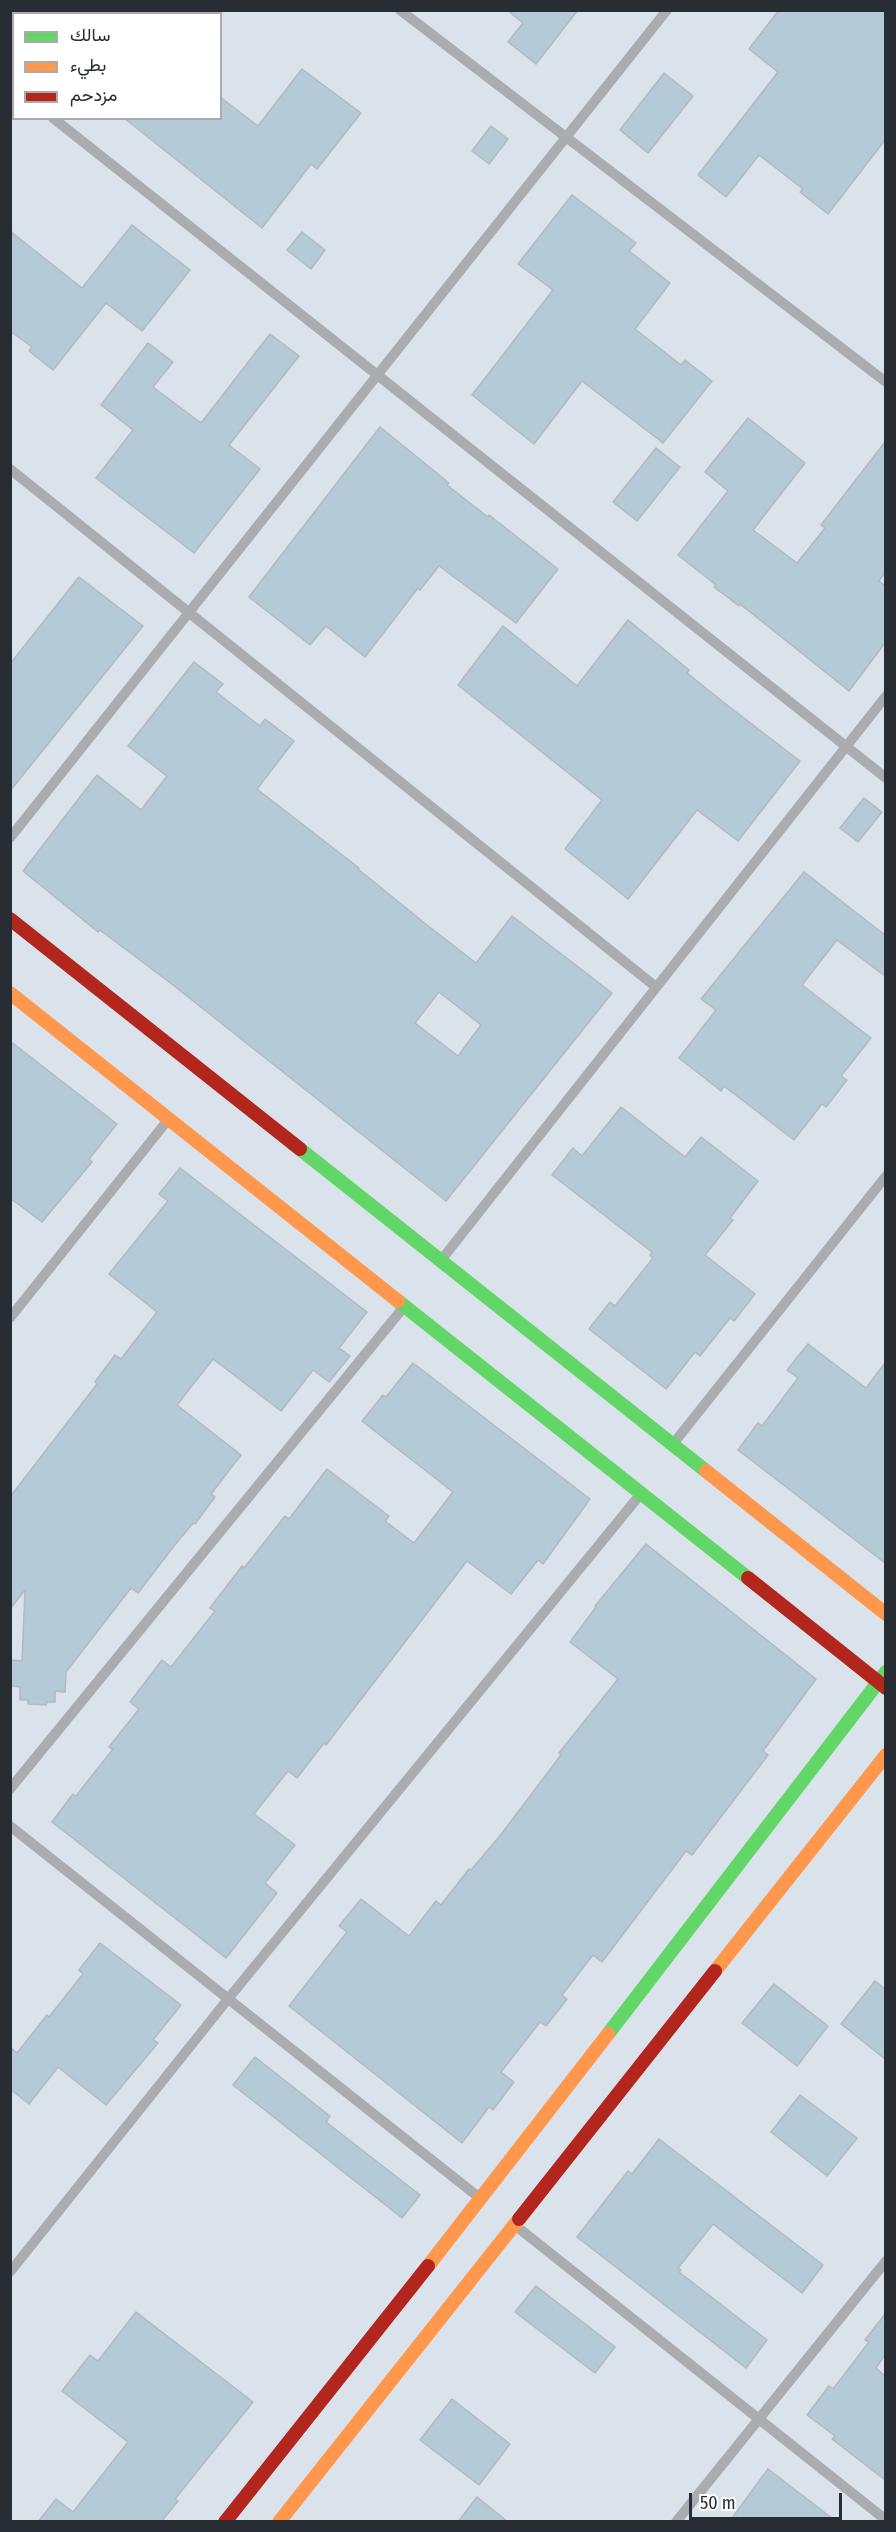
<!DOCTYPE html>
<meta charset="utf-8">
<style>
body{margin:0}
#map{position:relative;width:896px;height:2532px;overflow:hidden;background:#dae2eb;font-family:"Fira Sans Condensed",Vazirmatn,sans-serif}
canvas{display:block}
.frame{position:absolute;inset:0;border:12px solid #282d33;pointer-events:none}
.legend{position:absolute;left:12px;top:12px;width:210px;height:108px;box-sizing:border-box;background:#fff;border:2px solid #a9abad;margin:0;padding:8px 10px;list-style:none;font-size:18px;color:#282d33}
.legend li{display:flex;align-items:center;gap:12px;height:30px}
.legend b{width:30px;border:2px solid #a9abad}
.scale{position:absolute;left:689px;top:2493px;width:153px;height:27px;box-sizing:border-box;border:3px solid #282d33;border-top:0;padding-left:8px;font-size:18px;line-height:21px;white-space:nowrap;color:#282d33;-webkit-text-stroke:4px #fff;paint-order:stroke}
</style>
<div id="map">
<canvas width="896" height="2532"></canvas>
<div class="frame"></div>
<ul class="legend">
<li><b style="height:8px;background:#63d668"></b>سالك</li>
<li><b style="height:8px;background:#ff974d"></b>بطيء</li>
<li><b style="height:8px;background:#b3261e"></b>مزدحم</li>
</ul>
<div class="scale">50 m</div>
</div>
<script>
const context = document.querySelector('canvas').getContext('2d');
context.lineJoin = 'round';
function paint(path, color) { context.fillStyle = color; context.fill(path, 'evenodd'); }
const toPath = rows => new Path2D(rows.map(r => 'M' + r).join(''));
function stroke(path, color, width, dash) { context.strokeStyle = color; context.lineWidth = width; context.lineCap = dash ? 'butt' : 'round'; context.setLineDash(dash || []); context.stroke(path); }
const building = toPath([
 [507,10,578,10,536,64,508,42,523,23,507,10],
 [779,10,885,10,885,140,828,214,800,192,803,189,759,155,726,197,698,175,778,72,749,49,779,10],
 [302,69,361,113,317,169,311,164,262,228,124,118,220,118,220,97,258,126,302,69],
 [664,73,693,96,648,153,620,130,664,73],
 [491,126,508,139,489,164,472,151,491,126],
 [572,195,636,243,629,251,670,283,635,329,681,365,685,360,712,381,663,443,582,381,534,444,472,395,553,290,518,264,572,195],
 [132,225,190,270,142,331,106,303,53,370,29,351,32,347,10,331,10,231,82,288,132,225],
 [302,232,325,250,311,269,287,250,302,232],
 [270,334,299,356,229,445,260,469,194,553,96,478,133,430,101,405,148,343,173,362,153,387,201,423,270,334],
 [748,418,805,463,753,530,797,563,825,528,821,525,885,442,885,572,879,581,885,586,885,643,849,691,740,604,739,606,714,587,716,585,678,555,728,491,705,472,748,418],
 [380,427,449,483,447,485,488,517,489,515,558,569,516,623,439,566,420,590,418,588,365,657,326,626,310,645,249,597,380,427],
 [656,448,680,467,637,521,613,502,656,448],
 [79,577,143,626,10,791,10,664,79,577],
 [628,620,689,670,687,673,727,705,800,761,738,841,697,810,628,899,565,849,602,800,458,685,503,626,577,686,628,620],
 [194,662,223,684,216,692,260,726,265,719,294,741,257,789,359,868,358,869,427,925,476,963,512,916,612,993,446,1201,173,985,100,930,98,932,23,871,97,775,141,810,167,776,128,746,194,662],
 [439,992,481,1025,458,1056,415,1023,439,992],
 [864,798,882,812,858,842,840,828,864,798],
 [804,872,885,935,885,976,837,940,802,985,871,1038,841,1076,847,1080,826,1107,822,1104,794,1140,724,1086,721,1091,679,1058,716,1010,701,999,804,872],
 [10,1041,117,1124,89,1159,92,1162,42,1222,10,1198,10,1041],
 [621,1107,685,1157,701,1137,758,1181,730,1218,733,1220,705,1255,755,1294,734,1321,730,1318,700,1356,695,1352,666,1389,589,1329,610,1302,615,1306,653,1258,650,1255,652,1252,552,1175,573,1148,582,1156,621,1107],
 [180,1168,367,1312,339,1348,350,1356,329,1382,313,1370,281,1411,213,1359,177,1405,241,1455,211,1494,215,1497,195,1524,193,1523,174,1546,138,1593,131,1588,66,1672,65,1692,55,1691,55,1702,47,1702,46,1705,28,1704,28,1700,20,1700,20,1687,10,1686,10,1660,22,1661,25,1590,10,1609,10,1497,97,1384,95,1382,115,1355,121,1359,157,1312,109,1274,168,1201,159,1194,180,1168],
 [808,1344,866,1388,885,1363,885,1563,738,1450,758,1423,762,1426,798,1378,787,1370,808,1344],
 [413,1363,590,1499,543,1564,538,1560,511,1594,467,1561,326,1745,324,1743,297,1778,288,1771,254,1814,295,1845,265,1883,277,1893,226,1958,52,1822,73,1794,76,1796,113,1749,109,1747,139,1709,130,1702,162,1660,171,1667,215,1611,210,1608,242,1566,244,1568,285,1516,289,1519,327,1469,389,1516,385,1521,414,1543,453,1492,362,1421,383,1395,386,1397,413,1363],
 [646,1544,816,1679,763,1751,768,1755,692,1855,686,1851,602,1962,593,1955,562,1995,567,1999,546,2026,540,2022,501,2072,514,2082,493,2110,489,2107,462,2143,289,2006,347,1932,339,1926,361,1899,409,1936,436,1901,441,1905,469,1869,471,1870,499,1837,561,1755,559,1753,618,1679,570,1642,596,1607,595,1606,646,1544],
 [100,1943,181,2005,153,2040,158,2043,106,2105,58,2067,29,2104,10,2089,10,2047,17,2053,47,2015,49,2017,83,1974,79,1970,100,1943],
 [875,1981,885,1989,885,2059,841,2024,875,1981],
 [774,1984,828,2026,797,2066,742,2023,774,1984],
 [255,2057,330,2116,326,2122,420,2195,402,2218,233,2085,255,2057],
 [800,2095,857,2138,827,2176,771,2132,800,2095],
 [659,2139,823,2265,802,2293,713,2224,678,2268,681,2270,679,2272,767,2340,746,2368,577,2237,628,2171,632,2174,659,2139],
 [536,2286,615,2347,595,2373,515,2312,536,2286],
 [136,2312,253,2402,175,2499,178,2501,161,2522,38,2522,56,2499,73,2512,128,2442,62,2391,90,2355,98,2361,136,2312],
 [885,2314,885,2355,876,2368,885,2376,885,2480,832,2439,835,2436,807,2415,829,2386,833,2389,869,2342,865,2340,885,2314],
 [452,2399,510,2444,479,2485,420,2440,452,2399],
 [768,2469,837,2522,729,2522,768,2469],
 [477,2497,508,2522,458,2522,477,2497]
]);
paint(building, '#b4cad7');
stroke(building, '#b2b9bf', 1.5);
stroke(toPath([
 [400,10,886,382],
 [10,85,14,87],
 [53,118,886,778],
 [10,469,656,987],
 [10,838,667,10],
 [442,1259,886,696],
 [10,1318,167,1121],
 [673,1444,886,1176],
 [10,1789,403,1308],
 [10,1826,481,2199],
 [516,2226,886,2520],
 [10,2272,228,1999,639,1496],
 [676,2522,886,2261]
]), '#aaacb0', 10);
stroke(toPath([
 [300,1149,706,1471],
 [398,1301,748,1578],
 [608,2034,886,1672]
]), '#63d668', 14);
stroke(toPath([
 [10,993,398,1301],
 [706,1471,886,1614],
 [715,1971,886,1755],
 [428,2266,608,2034],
 [279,2522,519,2219]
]), '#ff974d', 14);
stroke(toPath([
 [10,919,300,1149],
 [748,1578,886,1688],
 [519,2219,715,1971],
 [225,2522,428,2266]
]), '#b3261e', 14);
</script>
